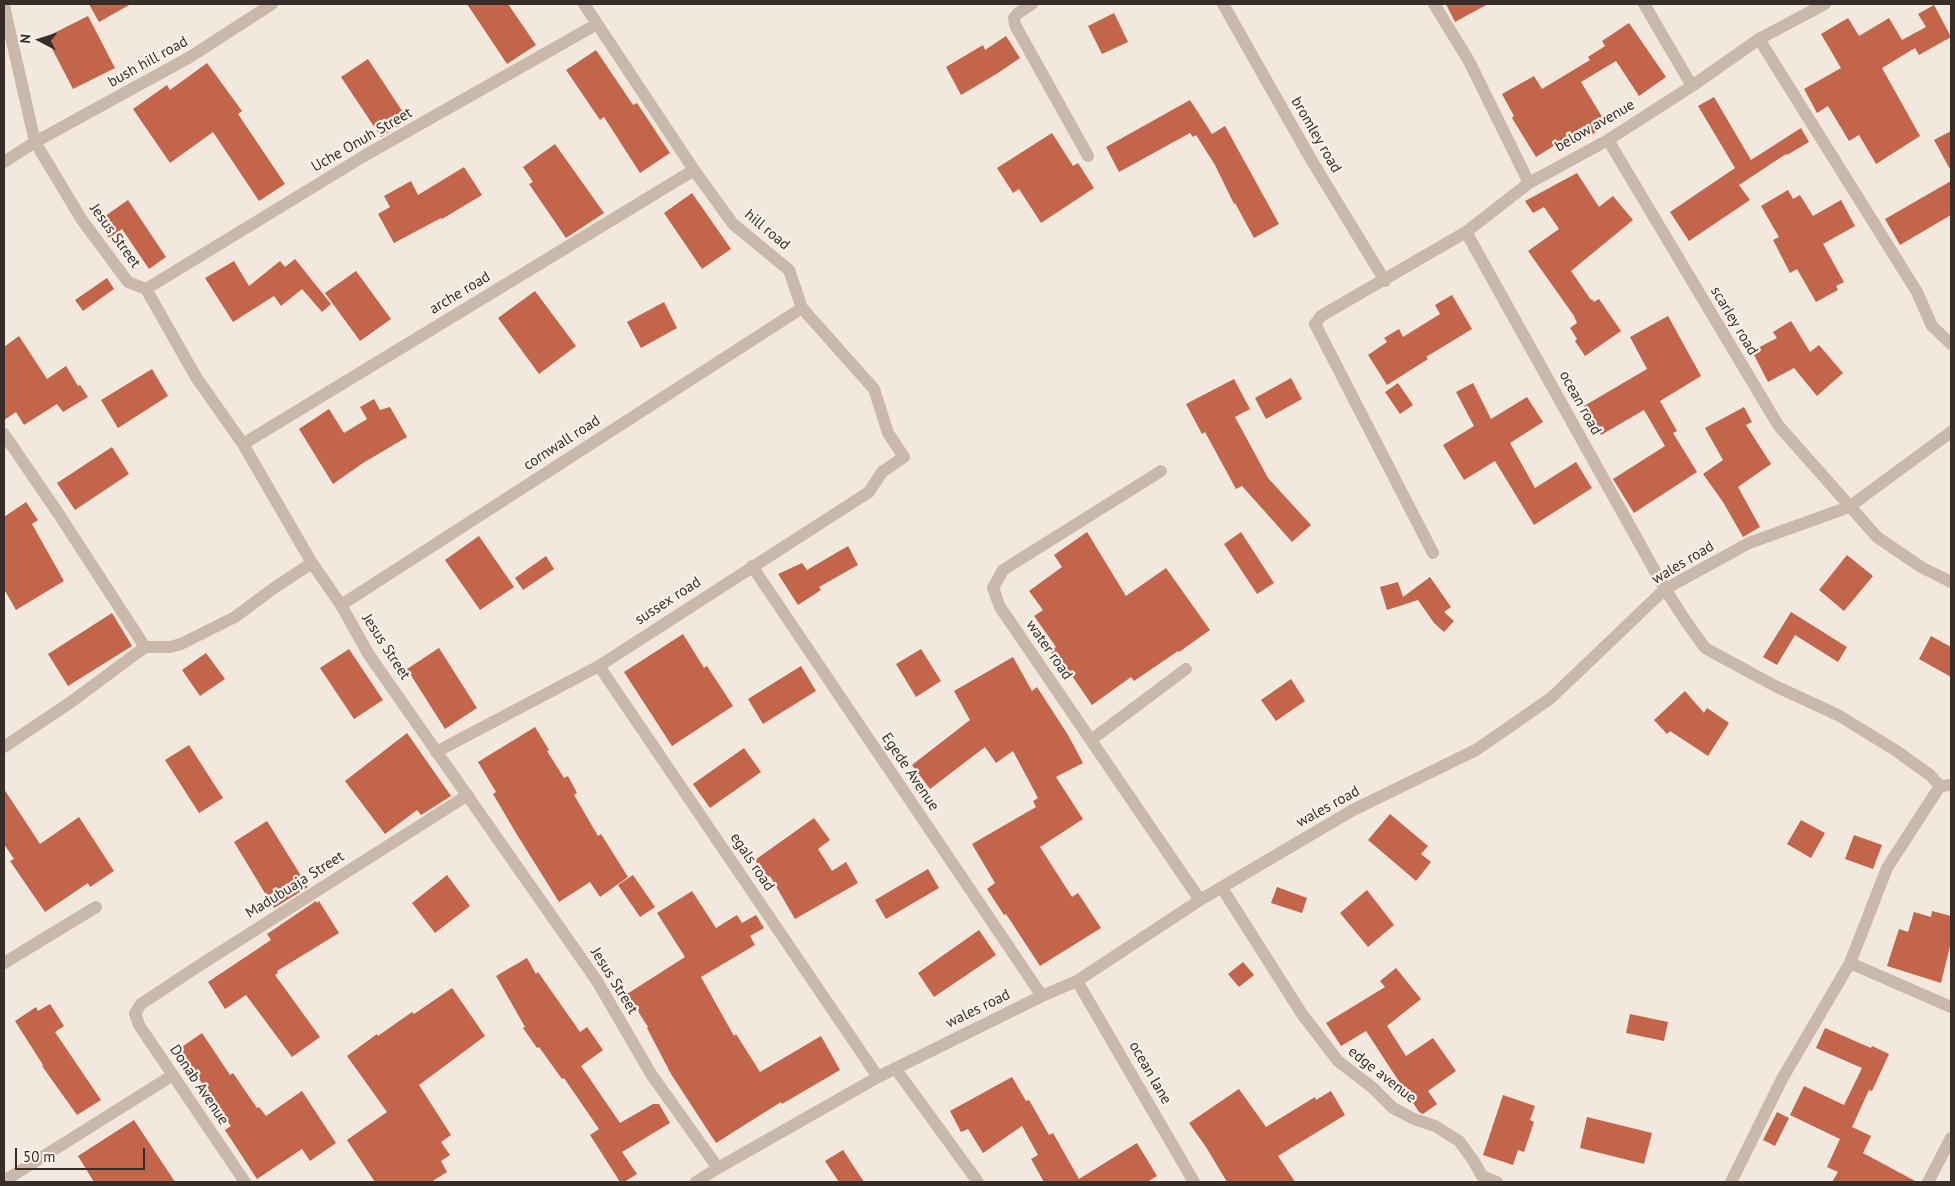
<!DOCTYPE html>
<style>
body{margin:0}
#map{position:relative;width:1955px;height:1186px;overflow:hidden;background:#f2e8de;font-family:"PT Sans",sans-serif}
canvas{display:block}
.frame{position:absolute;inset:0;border:5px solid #372d29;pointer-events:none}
.north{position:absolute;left:15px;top:15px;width:50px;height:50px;-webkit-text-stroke:4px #f9f2ea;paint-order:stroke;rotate:275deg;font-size:14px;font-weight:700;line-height:20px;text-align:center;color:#372d29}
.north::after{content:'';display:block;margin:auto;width:18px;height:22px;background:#372d29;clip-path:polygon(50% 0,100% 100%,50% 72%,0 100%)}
.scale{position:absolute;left:15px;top:1148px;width:130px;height:22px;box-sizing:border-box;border:2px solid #372d29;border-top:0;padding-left:6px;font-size:15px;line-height:18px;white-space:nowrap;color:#372d29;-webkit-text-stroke:4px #f9f2ea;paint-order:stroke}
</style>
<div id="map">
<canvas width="1955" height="1186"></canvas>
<div class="frame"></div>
<div class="north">N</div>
<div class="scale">50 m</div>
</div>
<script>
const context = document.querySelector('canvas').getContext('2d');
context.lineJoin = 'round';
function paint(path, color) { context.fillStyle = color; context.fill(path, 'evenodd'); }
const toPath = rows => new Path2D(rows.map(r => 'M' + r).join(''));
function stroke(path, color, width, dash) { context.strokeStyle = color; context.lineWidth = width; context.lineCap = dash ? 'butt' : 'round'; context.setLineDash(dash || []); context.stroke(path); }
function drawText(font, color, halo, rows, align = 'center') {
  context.font = font + ' "PT Sans",sans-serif'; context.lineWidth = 4.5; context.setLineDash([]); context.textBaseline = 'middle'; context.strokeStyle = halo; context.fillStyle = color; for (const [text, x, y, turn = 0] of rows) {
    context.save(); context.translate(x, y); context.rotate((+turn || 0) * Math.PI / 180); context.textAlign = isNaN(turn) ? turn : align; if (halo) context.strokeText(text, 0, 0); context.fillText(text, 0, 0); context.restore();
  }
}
paint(toPath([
 [89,4,131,4,99,22],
 [467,4,508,4,536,45,507,64],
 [1446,4,1488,4,1455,22],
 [1934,5,1951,37,1919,55,1915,48,1882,68,1920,136,1876,164,1859,135,1849,141,1828,106,1817,113,1804,89,1841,68,1821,34,1848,18,1859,36,1889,18,1902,40,1926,27,1918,14],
 [1114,13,1128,42,1102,54,1088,26],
 [88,16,115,68,73,89,46,37],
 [1629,23,1666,77,1639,96,1616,61,1581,82,1607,125,1588,137,1587,134,1571,143,1568,137,1536,157,1512,118,1514,116,1502,94,1534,76,1542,89,1590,60,1588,57,1605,46,1602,41],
 [1006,36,1020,58,998,73,961,95,946,67,983,45,985,50],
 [596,50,633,105,637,103,670,153,640,173,604,117,600,120,566,70],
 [368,59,408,120,381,137,341,77],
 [207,63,242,111,238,114,285,184,259,201,213,132,170,163,133,109,167,85,170,90],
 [1714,97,1751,160,1801,128,1809,142,1787,155,1786,154,1739,185,1750,200,1689,241,1670,212,1735,168,1698,106],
 [1190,100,1212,134,1225,126,1279,224,1254,238,1235,203,1234,204,1215,165,1196,135,1193,137,1190,133,1119,172,1106,147],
 [1951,131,1951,171,1934,140],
 [1052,133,1073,166,1078,163,1094,188,1041,223,1019,189,1013,193,997,168],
 [555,144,604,213,566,238,529,184,533,182,523,167],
 [464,167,482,195,442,219,441,218,394,243,378,214,390,207,384,196,411,181,418,195],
 [1577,173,1599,207,1613,196,1633,220,1571,271,1591,300,1592,299,1594,302,1599,299,1621,331,1585,356,1575,341,1577,339,1570,328,1577,323,1574,316,1528,251,1559,229,1544,207,1533,213,1525,201],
 [1951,181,1951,215,1900,245,1885,219],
 [1788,190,1793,199,1800,195,1813,216,1841,200,1855,226,1823,244,1844,282,1836,286,1838,290,1816,302,1797,269,1790,273,1773,240,1779,237,1761,206],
 [692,193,731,249,702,269,664,213],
 [128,200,166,257,149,269,122,229,109,238,98,221],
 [295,259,331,304,322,312,302,289,281,306,274,296,233,322,205,278,234,261,249,286,280,261,285,267],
 [356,271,391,319,360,341,325,293],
 [107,278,114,289,83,311,75,300],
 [535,291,576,346,539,374,498,318],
 [1452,295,1472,329,1426,357,1428,359,1387,385,1368,355,1387,342,1384,338,1399,329,1403,337,1440,314,1435,305],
 [664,302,677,328,641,348,627,322],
 [1668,316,1701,376,1660,401,1677,431,1673,433,1697,472,1634,513,1613,479,1665,446,1644,410,1601,435,1584,406,1647,369,1630,337],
 [1791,321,1810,352,1819,345,1843,373,1817,396,1794,368,1768,382,1752,351,1777,338,1773,332],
 [19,336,47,379,66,366,78,386,80,385,88,397,63,412,57,404,24,425,16,412,4,420,4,347],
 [152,369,168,396,118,428,101,400],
 [1291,378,1302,399,1266,419,1255,398],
 [1234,379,1250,409,1235,417,1268,478,1311,525,1292,542,1242,486,1236,489,1205,432,1202,434,1186,404],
 [1398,383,1413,405,1400,414,1385,392],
 [1473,383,1491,419,1527,397,1543,422,1510,443,1535,488,1576,462,1592,488,1534,525,1495,461,1464,480,1443,445,1474,426,1456,392],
 [374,399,380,410,390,407,407,437,363,463,333,484,299,429,329,409,344,433,367,419,360,407],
 [1744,407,1752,422,1746,425,1771,464,1738,487,1760,527,1743,537,1723,502,1703,474,1723,460,1705,428],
 [112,447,129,474,75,510,57,483],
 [26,502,38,520,32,524,64,581,16,610,4,589,4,517],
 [1087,532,1126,596,1166,568,1210,630,1179,652,1178,651,1134,681,1131,677,1092,705,1070,673,1066,675,1050,651,1056,647,1034,616,1043,610,1029,591,1062,567,1054,555],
 [1241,532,1274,583,1257,594,1224,544],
 [479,536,514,587,480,610,445,560],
 [848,546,858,565,819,587,821,590,798,605,778,574,802,563,807,570],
 [1847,555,1873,576,1844,611,1819,590],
 [546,556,554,569,523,590,515,578],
 [1430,577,1451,607,1444,612,1454,621,1444,632,1434,623,1418,600,1387,610,1380,587,1398,582,1403,597],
 [1791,612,1847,647,1838,662,1795,635,1777,665,1763,657],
 [112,613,132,646,68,686,48,654],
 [683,634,704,668,707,666,733,706,672,746,624,672],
 [1931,636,1951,647,1951,677,1919,659],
 [439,648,477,708,445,729,407,669],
 [349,649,383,700,354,719,320,668],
 [921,649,941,681,916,697,896,664],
 [206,653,225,679,200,696,182,670],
 [1013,657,1032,691,1037,687,1068,735,1083,763,1056,777,1083,819,1040,847,1072,897,1078,893,1101,928,1040,966,1006,914,1004,915,987,889,995,883,972,844,1036,807,1033,801,1038,798,1013,751,996,763,985,747,930,789,912,765,970,720,954,691],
 [801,666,816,691,763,724,748,699],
 [1291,679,1305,701,1276,721,1261,700],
 [1685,691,1704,713,1707,708,1729,723,1708,756,1670,731,1667,734,1654,720],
 [535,727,549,750,547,751,564,778,568,776,577,793,574,795,598,836,601,834,628,877,600,897,590,882,559,902,516,833,493,794,496,792,478,762],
 [407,733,451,796,421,815,417,810,385,834,345,781],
 [189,745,223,798,199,813,165,760],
 [744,748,761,772,710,808,693,784],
 [4,789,40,844,79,817,114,871,90,887,88,883,45,912,10,861,14,859,4,844],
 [1390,814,1428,846,1421,854,1431,862,1416,881,1368,840],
 [814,818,830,840,818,849,832,871,846,862,858,883,795,919,770,876,767,878,755,860],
 [1801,820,1825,833,1811,858,1787,844],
 [267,821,308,887,274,908,234,842],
 [1854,835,1882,845,1873,869,1845,859],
 [928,869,939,888,886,919,875,900],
 [447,875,470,906,435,933,412,903],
 [633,875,655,907,640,917,618,885],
 [1277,887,1307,898,1302,913,1271,903],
 [1367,890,1394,925,1368,947,1340,913],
 [692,891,716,928,737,915,742,923,756,915,764,928,750,936,755,945,701,977,734,1036,736,1034,760,1072,821,1036,840,1070,782,1104,781,1102,716,1143,671,1074,647,1028,648,1027,627,994,685,957,657,913],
 [316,901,317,903,319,901,339,933,277,971,278,973,275,975,320,1037,292,1057,246,995,225,1009,208,982,271,940,267,934],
 [1932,911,1951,916,1951,942,1941,983,1887,966,1899,929,1908,932,1914,912,1931,917],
 [979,930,996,955,934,997,918,973],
 [527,958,536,974,538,972,580,1032,587,1027,603,1050,581,1066,620,1123,653,1104,659,1104,670,1123,622,1152,637,1174,624,1182,620,1182,590,1135,599,1129,564,1078,562,1079,539,1047,537,1048,523,1028,525,1027,496,976],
 [1243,962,1254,975,1239,987,1228,974],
 [1396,968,1421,999,1387,1026,1406,1056,1433,1038,1456,1071,1428,1091,1437,1104,1423,1114,1419,1112,1366,1031,1341,1046,1326,1023,1385,987,1380,981],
 [452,988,485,1036,419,1085,451,1135,441,1142,450,1155,441,1161,447,1172,431,1182,375,1182,347,1140,387,1112,347,1056,377,1034,378,1036,412,1012,414,1014],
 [50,1004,64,1026,55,1032,101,1100,77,1115,42,1066,43,1065,15,1021,36,1007,38,1011],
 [1630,1014,1668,1022,1664,1041,1626,1033],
 [1825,1028,1871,1048,1872,1046,1889,1054,1872,1091,1869,1090,1852,1127,1871,1136,1863,1153,1917,1182,1832,1182,1838,1172,1827,1167,1840,1139,1790,1115,1804,1086,1844,1105,1862,1068,1816,1048],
 [202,1033,230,1075,233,1073,257,1108,259,1107,266,1116,302,1091,336,1143,310,1161,302,1149,257,1179,225,1130,231,1126,197,1076,194,1078,181,1059,184,1057,179,1049],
 [1012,1077,1026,1101,1029,1100,1049,1135,1053,1133,1079,1179,1137,1143,1157,1176,1147,1182,1044,1182,1031,1159,1038,1155,1022,1126,983,1153,968,1129,961,1132,950,1111],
 [1239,1089,1266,1127,1315,1097,1316,1100,1331,1091,1345,1115,1278,1156,1295,1182,1227,1182,1206,1147,1189,1123],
 [1503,1095,1535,1106,1530,1120,1534,1122,1524,1152,1518,1150,1513,1165,1483,1155],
 [1777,1112,1789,1118,1775,1146,1763,1140],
 [1587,1117,1652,1133,1644,1164,1580,1148],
 [134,1120,175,1182,94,1182,78,1156],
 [843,1150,864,1182,839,1182,825,1161]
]), '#c2654b');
stroke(toPath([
 [1032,4,1018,13,1014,18,1015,25,1088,156],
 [1223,4,1312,161,1385,281],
 [1434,4,1469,61,1529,183],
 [1644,4,1692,86],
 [4,6,35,142,82,220,128,282,146,289,196,377,243,444,312,563,341,605,369,655,597,981,651,1074,718,1168],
 [1759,39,1917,292,1932,326,1951,344],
 [1608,140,1778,425,1877,537,1921,567,1951,582],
 [4,162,35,142,190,57,272,4],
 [1466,232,1665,589,1685,620,1705,648,1775,686,1838,715,1895,750,1930,775,1940,786,1951,785],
 [146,289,364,156,597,24],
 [4,434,58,513,145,647],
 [243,444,694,170],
 [1161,471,1003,570,993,588,1000,607,1200,900],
 [1433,553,1315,324,1321,316,1466,232,1529,183,1608,140,1692,86,1759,39,1825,4],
 [752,566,1042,996],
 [341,605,802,308],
 [599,666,878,1077],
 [1091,740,1186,669],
 [4,747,71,702,145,647,170,647,181,644,235,617,274,588,312,563],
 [436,752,599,666,869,492,882,472,904,457,888,433,874,389,802,308,789,270,733,224,694,170,584,4],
 [1222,888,1302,1014,1338,1061,1373,1088,1393,1108,1414,1119,1435,1126,1459,1141,1473,1160,1482,1176,1497,1182],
 [4,963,96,907],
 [1850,963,1951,1007],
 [1077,981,1194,1182],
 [895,1068,978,1182],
 [4,1181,173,1075],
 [245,1182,139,1025,135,1013,141,1004,200,965,468,795],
 [696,1182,718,1168,878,1077,1042,996,1077,981,1200,900,1353,810,1476,750,1551,698,1665,589,1749,543,1849,507,1951,432],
 [1731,1182,1782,1079,1850,963,1887,868,1940,786],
 [1928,1182,1951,1138]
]), '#cab8aa', 12);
drawText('15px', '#372d29', '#f9f2ea', [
 ["bush hill road",148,62,-29],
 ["below avenue",1595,126,-30],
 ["bromley road",1316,135,60],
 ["Uche Onuh Street",362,140,-30],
 ["hill road",767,230,40],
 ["Jesus Street",115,236,54],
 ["arche road",460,293,-31],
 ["scarley road",1734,321,59],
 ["ocean road",1580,403,61],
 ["cornwall road",562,443,-33],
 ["wales road",1683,563,-31],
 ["sussex road",668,601,-33],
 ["Jesus Street",386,647,57],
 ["water road",1049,650,55],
 ["Egede Avenue",910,772,56],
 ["wales road",1328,807,-29],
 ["egals road",752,862,56],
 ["Madubuaja Street",295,885,-32],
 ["Jesus Street",614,981,58],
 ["wales road",978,1009,-26],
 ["ocean lane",1150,1073,60],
 ["edge avenue",1382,1075,38],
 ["Donab Avenue",199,1085,56]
]);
</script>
